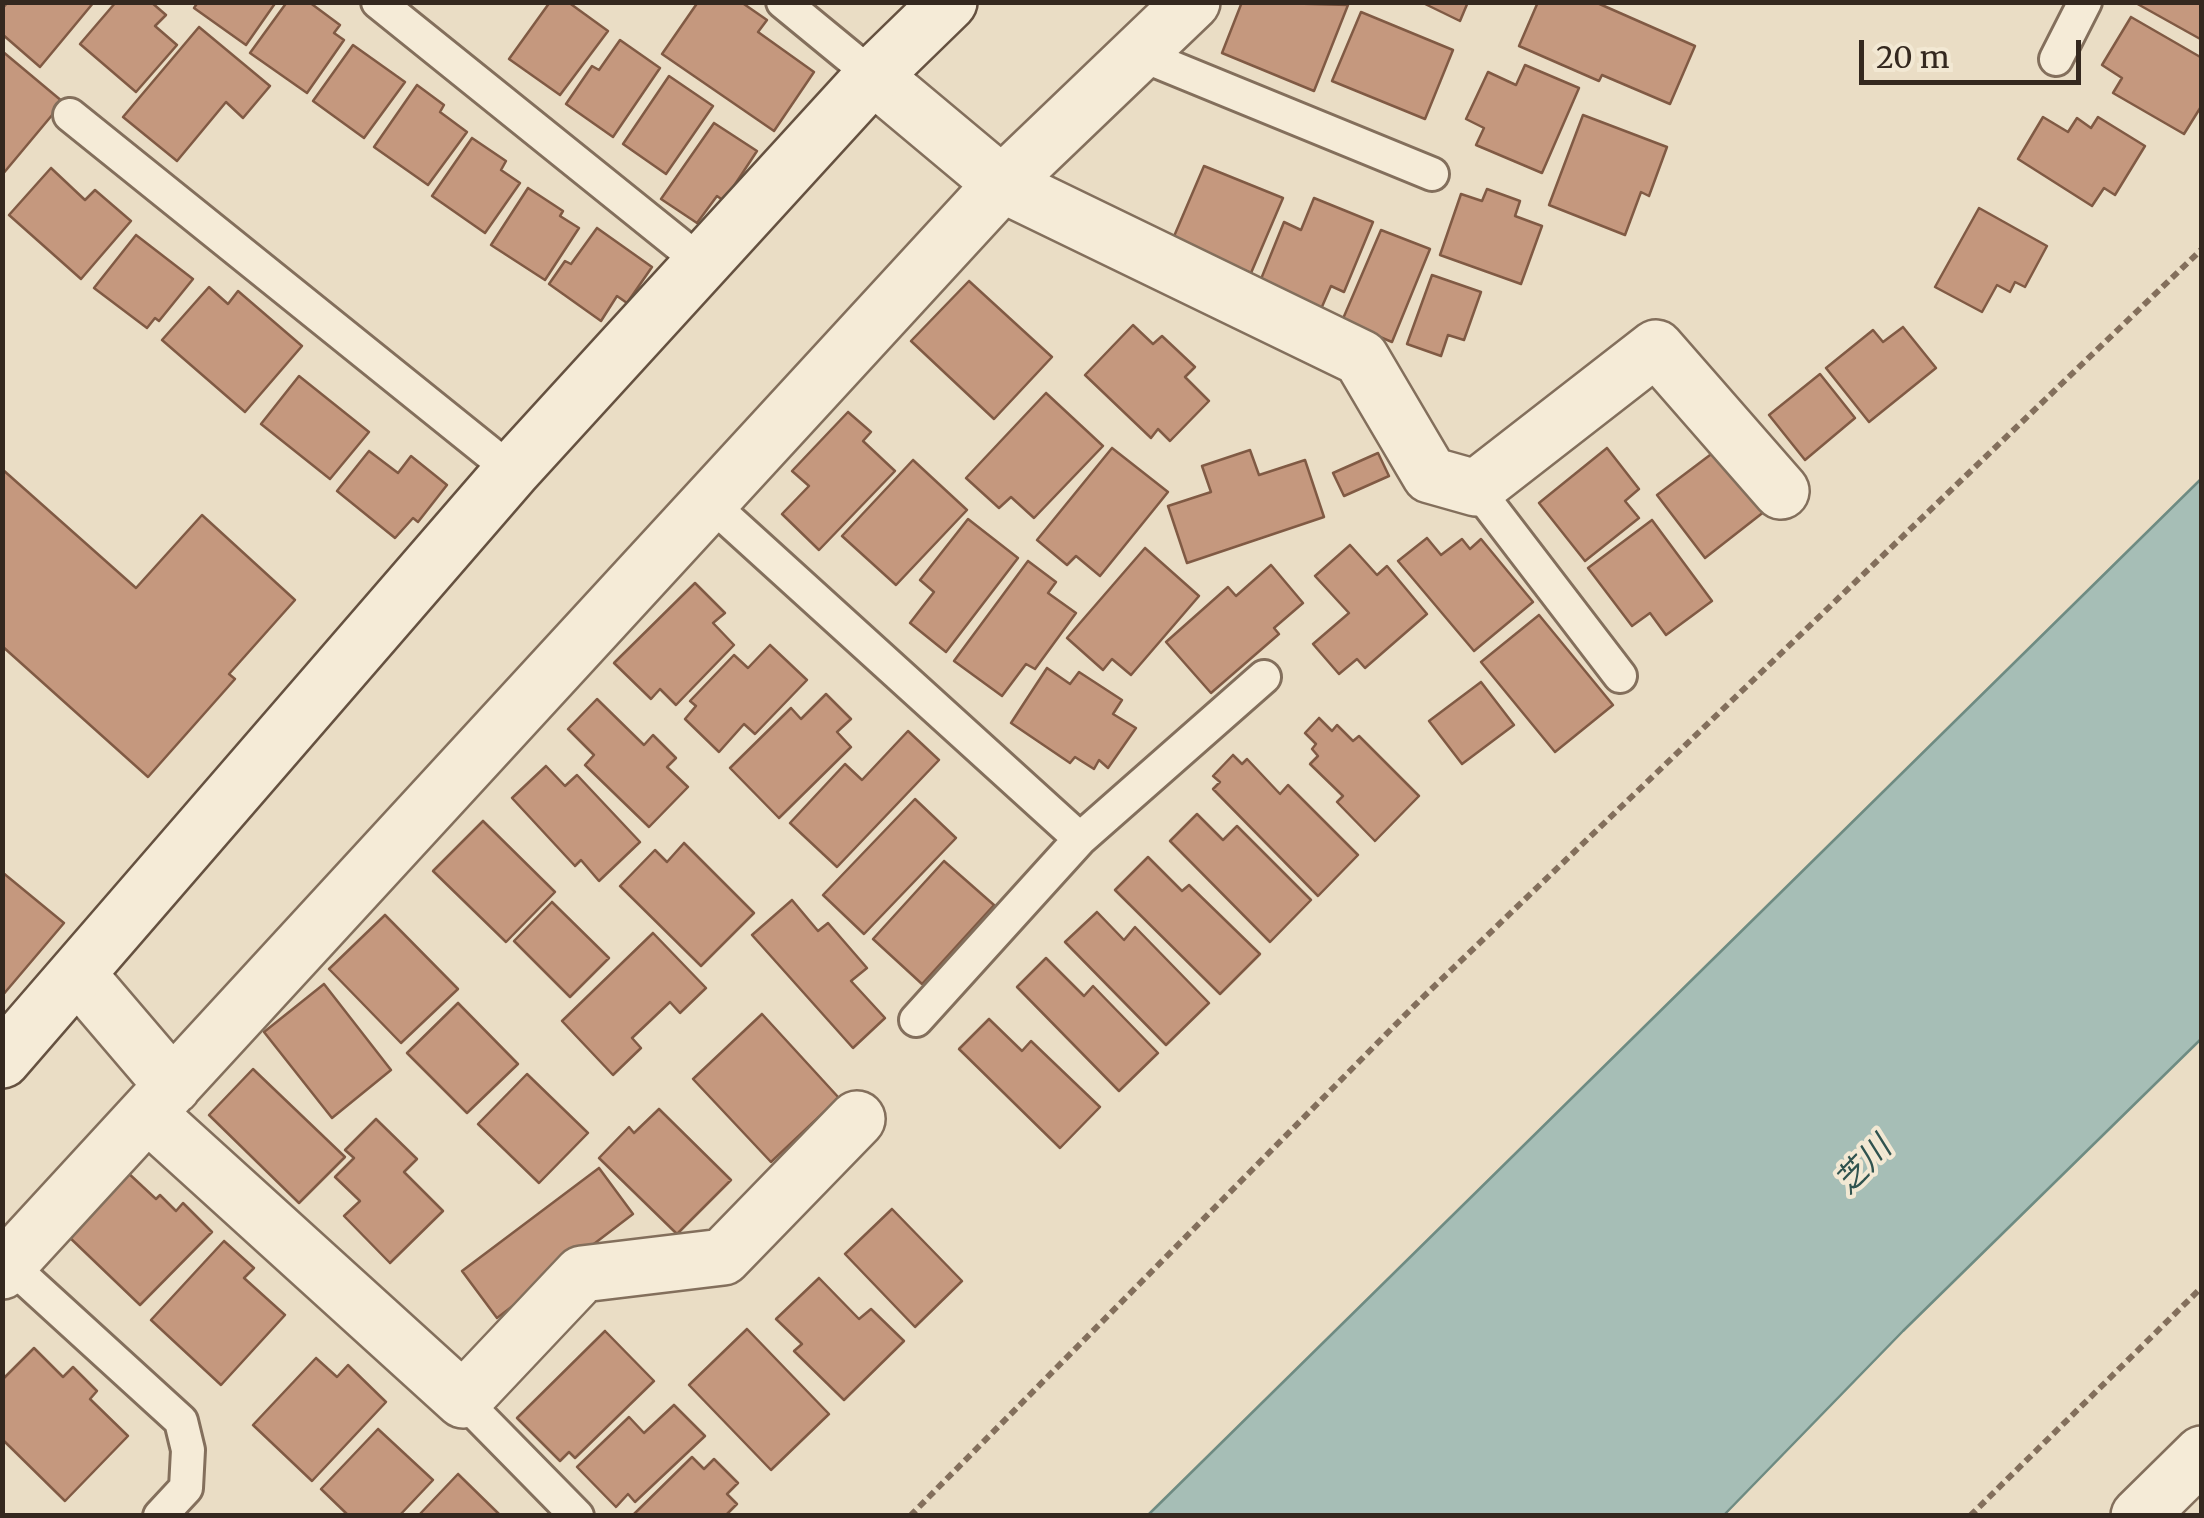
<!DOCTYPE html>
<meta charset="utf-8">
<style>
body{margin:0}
#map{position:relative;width:2204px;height:1518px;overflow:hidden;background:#eaddc5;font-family:Merriweather,serif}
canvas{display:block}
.frame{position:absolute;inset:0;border:5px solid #34281f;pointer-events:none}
.scale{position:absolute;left:1859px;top:40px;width:222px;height:45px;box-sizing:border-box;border:5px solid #34281f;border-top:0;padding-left:12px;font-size:30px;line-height:35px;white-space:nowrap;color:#34281f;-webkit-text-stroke:8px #f2e8d3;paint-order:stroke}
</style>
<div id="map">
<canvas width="2204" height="1518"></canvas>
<div class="frame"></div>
<div class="scale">20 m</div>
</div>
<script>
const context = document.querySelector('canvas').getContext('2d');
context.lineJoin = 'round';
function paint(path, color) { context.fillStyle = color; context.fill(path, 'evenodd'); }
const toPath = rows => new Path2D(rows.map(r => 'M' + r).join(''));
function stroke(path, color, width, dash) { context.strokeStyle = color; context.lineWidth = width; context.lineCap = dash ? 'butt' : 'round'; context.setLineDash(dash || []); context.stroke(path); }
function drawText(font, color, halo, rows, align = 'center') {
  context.font = font + ' Merriweather,"Noto Sans JP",serif'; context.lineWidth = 8; context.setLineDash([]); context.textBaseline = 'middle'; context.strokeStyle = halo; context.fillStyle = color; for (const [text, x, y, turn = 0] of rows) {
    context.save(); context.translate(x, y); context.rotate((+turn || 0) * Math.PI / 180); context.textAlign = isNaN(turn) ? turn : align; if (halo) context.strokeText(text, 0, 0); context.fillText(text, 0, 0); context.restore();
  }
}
const water = toPath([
 [2201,479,2201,1039,1903,1331,1724,1515,1148,1515,2201,479]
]);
paint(water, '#a6beb6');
stroke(water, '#6e8b82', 2.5);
const building = toPath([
 [8,2,94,2,40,67,2,34,2,9,8,2],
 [116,2,151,2,166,15,155,26,177,45,136,92,80,44,116,2],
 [198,2,276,2,246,45,194,8,198,2],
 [287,2,309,2,340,25,334,33,344,40,307,93,250,53,287,2],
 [550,2,568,2,608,31,560,95,509,59,550,2],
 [698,2,741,2,767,20,758,32,814,72,774,131,662,54,698,2],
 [1242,2,1348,5,1314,91,1222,53,1242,2],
 [1421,2,1468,2,1460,21,1421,2],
 [1538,2,1595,2,1695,46,1670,104,1602,75,1599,81,1519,46,1538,2],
 [2134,2,2202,2,2202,40,2134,2],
 [1361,12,1453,50,1425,119,1332,81,1361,12],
 [2131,17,2202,58,2202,105,2184,134,2113,93,2122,78,2102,65,2131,17],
 [199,27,270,86,243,118,226,102,177,161,123,117,199,27],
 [620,40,660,68,613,137,566,104,592,66,599,70,620,40],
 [353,45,405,82,364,138,313,101,353,45],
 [2,51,63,102,2,175,2,51],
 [1525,65,1579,88,1542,173,1476,145,1484,128,1466,119,1488,72,1516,85,1525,65],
 [669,76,713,106,666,174,623,144,669,76],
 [417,85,444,105,440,112,467,132,428,185,374,147,417,85],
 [1583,115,1667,147,1649,196,1641,192,1625,235,1549,205,1583,115],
 [2043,117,2068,132,2077,118,2091,128,2098,117,2145,146,2115,195,2104,188,2092,206,2018,159,2043,117],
 [714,123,757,151,724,201,717,196,697,223,661,199,714,123],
 [472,138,506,161,501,170,520,183,485,233,432,196,472,138],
 [1204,166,1283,198,1251,273,1172,241,1204,166],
 [51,168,85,200,95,190,131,221,81,279,9,215,51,168],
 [528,188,563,211,560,216,579,228,545,280,491,245,528,188],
 [1487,189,1520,201,1515,216,1542,226,1521,284,1440,255,1461,194,1482,201,1487,189],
 [1314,198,1373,222,1344,292,1331,286,1321,309,1259,284,1284,222,1301,230,1314,198],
 [1979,208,2047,246,2025,287,2015,282,2010,292,1997,285,1982,312,1935,287,1979,208],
 [597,228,652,267,627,303,617,296,601,321,549,284,565,261,571,264,597,228],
 [1381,230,1430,249,1392,342,1342,321,1381,230],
 [136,235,193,279,159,321,155,318,147,328,94,288,136,235],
 [1432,275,1481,292,1464,340,1448,335,1441,356,1407,344,1432,275],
 [969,281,1052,357,994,419,911,341,969,281],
 [209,287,228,304,238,291,302,346,245,412,162,340,209,287],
 [1133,325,1153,344,1162,336,1195,367,1185,377,1209,401,1170,441,1158,429,1151,438,1085,375,1133,325],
 [1903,327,1936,368,1869,422,1826,368,1873,330,1883,342,1903,327],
 [1820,374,1855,418,1805,460,1769,415,1820,374],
 [299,376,369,432,330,479,261,424,299,376],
 [1046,393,1103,446,1034,518,1011,497,999,508,966,478,1046,393],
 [848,412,871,432,863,441,895,471,819,550,782,514,809,486,792,471,848,412],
 [1112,448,1168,492,1100,576,1076,556,1067,565,1037,540,1112,448],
 [1607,448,1639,489,1625,501,1639,518,1585,561,1539,503,1607,448],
 [1718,449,1765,511,1705,558,1657,495,1718,449],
 [1250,450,1259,475,1305,460,1324,517,1187,563,1168,506,1211,492,1202,466,1250,450],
 [369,451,398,473,411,456,447,485,418,522,413,518,395,538,337,491,369,451],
 [1378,453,1389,476,1344,496,1333,473,1378,453],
 [913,460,967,510,896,585,842,536,913,460],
 [2,469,136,588,202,515,295,600,229,674,235,679,148,777,2,646,2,469],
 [968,519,1018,558,946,652,910,623,934,592,920,580,968,519],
 [1652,520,1712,601,1666,635,1650,613,1632,626,1588,568,1652,520],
 [1427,538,1441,555,1462,539,1470,549,1481,539,1533,602,1474,651,1398,561,1427,538],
 [1350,545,1377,575,1387,566,1427,614,1365,668,1357,659,1339,674,1313,644,1349,613,1315,576,1350,545],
 [1145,548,1199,596,1131,675,1112,659,1103,670,1067,638,1145,548],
 [1028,561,1056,582,1048,593,1076,613,1035,669,1026,664,1002,696,954,661,1028,561],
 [1271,565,1303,603,1274,628,1279,634,1211,693,1166,642,1228,587,1236,596,1271,565],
 [695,583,725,613,713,623,734,645,676,705,660,689,651,699,614,663,695,583],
 [1539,615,1613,705,1555,752,1481,662,1539,615],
 [770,645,807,680,755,734,744,724,719,752,685,719,696,706,690,701,734,655,748,668,770,645],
 [1047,668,1070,684,1079,672,1122,700,1113,714,1136,728,1108,768,1099,760,1094,769,1075,757,1070,763,1011,723,1047,668],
 [1481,682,1514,725,1462,764,1429,721,1481,682],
 [826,694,851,719,837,732,851,747,779,818,730,768,791,708,801,719,826,694],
 [597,699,644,745,653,735,676,758,667,767,688,787,649,827,585,765,594,755,568,729,597,699],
 [1319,718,1332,731,1337,725,1353,741,1359,736,1419,796,1375,841,1337,802,1343,796,1310,764,1318,756,1312,749,1316,744,1305,733,1319,718],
 [908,731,939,760,837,867,790,823,845,764,862,780,908,731],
 [1233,755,1242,764,1247,759,1280,794,1288,785,1358,855,1318,896,1213,789,1220,782,1213,776,1233,755],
 [546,766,565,786,577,775,640,842,599,881,581,860,575,866,512,798,546,766],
 [915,799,956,838,864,934,823,895,915,799],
 [1197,814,1223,840,1237,826,1311,900,1270,942,1170,841,1197,814],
 [483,821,555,892,506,942,433,871,483,821],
 [684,843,754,913,701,966,620,886,655,850,667,862,684,843],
 [1148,857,1182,891,1189,885,1260,954,1220,994,1115,890,1148,857],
 [944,861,994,905,922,984,873,939,944,861],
 [2,872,64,923,2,996,2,872],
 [792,900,818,931,828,923,867,968,851,981,885,1018,853,1048,752,935,792,900],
 [552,902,609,958,570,997,514,941,552,902],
 [1097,912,1124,940,1135,927,1209,1003,1166,1045,1065,942,1097,912],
 [385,915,458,989,401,1043,329,969,385,915],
 [653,933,706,988,680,1013,670,1002,632,1038,641,1048,613,1075,562,1021,653,933],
 [1046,958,1084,996,1093,986,1158,1053,1119,1091,1017,987,1046,958],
 [324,984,391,1070,332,1118,264,1032,324,984],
 [458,1003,518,1064,467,1113,407,1053,458,1003],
 [762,1014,839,1098,771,1162,693,1079,762,1014],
 [989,1019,1022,1051,1031,1041,1100,1107,1060,1148,959,1049,989,1019],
 [253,1069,345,1157,299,1203,209,1115,253,1069],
 [527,1074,588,1133,539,1183,478,1124,527,1074],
 [659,1109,731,1180,677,1234,599,1158,629,1127,634,1133,659,1109],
 [376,1119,417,1159,404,1172,443,1211,390,1263,344,1216,360,1201,335,1177,354,1158,345,1150,376,1119],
 [599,1168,633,1214,497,1318,462,1271,599,1168],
 [126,1171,156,1199,160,1195,176,1211,183,1203,212,1232,140,1305,66,1234,126,1171],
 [892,1209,962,1281,915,1327,845,1254,892,1209],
 [224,1241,254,1268,244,1278,285,1315,221,1385,151,1320,224,1241],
 [819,1278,859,1319,871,1309,904,1341,844,1400,794,1351,802,1344,776,1319,819,1278],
 [747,1329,829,1414,771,1470,689,1385,747,1329],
 [605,1331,654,1381,575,1458,569,1452,560,1461,517,1418,605,1331],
 [34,1348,63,1377,73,1367,97,1391,90,1399,128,1436,65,1501,2,1439,2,1380,34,1348],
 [316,1358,337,1377,348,1365,386,1402,312,1481,253,1425,316,1358],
 [674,1405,705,1436,635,1502,628,1494,616,1507,577,1467,629,1417,644,1433,674,1405],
 [378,1429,433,1480,399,1516,349,1516,321,1489,378,1429],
 [692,1457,704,1469,714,1459,738,1483,727,1494,737,1504,725,1516,632,1516,692,1457],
 [458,1474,501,1516,418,1516,458,1474]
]);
paint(building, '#c5987e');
stroke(building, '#805a44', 2.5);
const lane = toPath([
 [378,2,702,263],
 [783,2,873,76],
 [1139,54,1432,174],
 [2056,59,2085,2],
 [70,115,512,471],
 [1476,488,1620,676],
 [709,502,1080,839,916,1020],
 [1080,839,1264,677],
 [9,1264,181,1421,188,1450,186,1488,160,1516],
 [463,1400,577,1516]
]);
const street = toPath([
 [873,76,1002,184,1361,358,1430,475,1476,488,1656,348,1781,491],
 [79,976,173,1086],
 [148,1114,463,1400,582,1274,723,1257,857,1119],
 [2,1271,1002,184,1192,2],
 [2139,1516,2202,1454]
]);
const secondary = toPath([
 [2,1060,512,471,873,76,949,2]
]);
stroke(lane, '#836f5c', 38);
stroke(street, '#836f5c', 60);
stroke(secondary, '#655140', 60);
stroke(toPath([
 [910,1516,1419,1001,2202,249],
 [1970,1516,2202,1287]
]), '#836f5c', 6, [8, 5]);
stroke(lane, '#f5ebd7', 32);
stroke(street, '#f5ebd7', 55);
stroke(secondary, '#f5ebd7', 55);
drawText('italic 32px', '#30534f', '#f2e8d3', [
 ["芝川",1864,1166,-46]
]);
</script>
